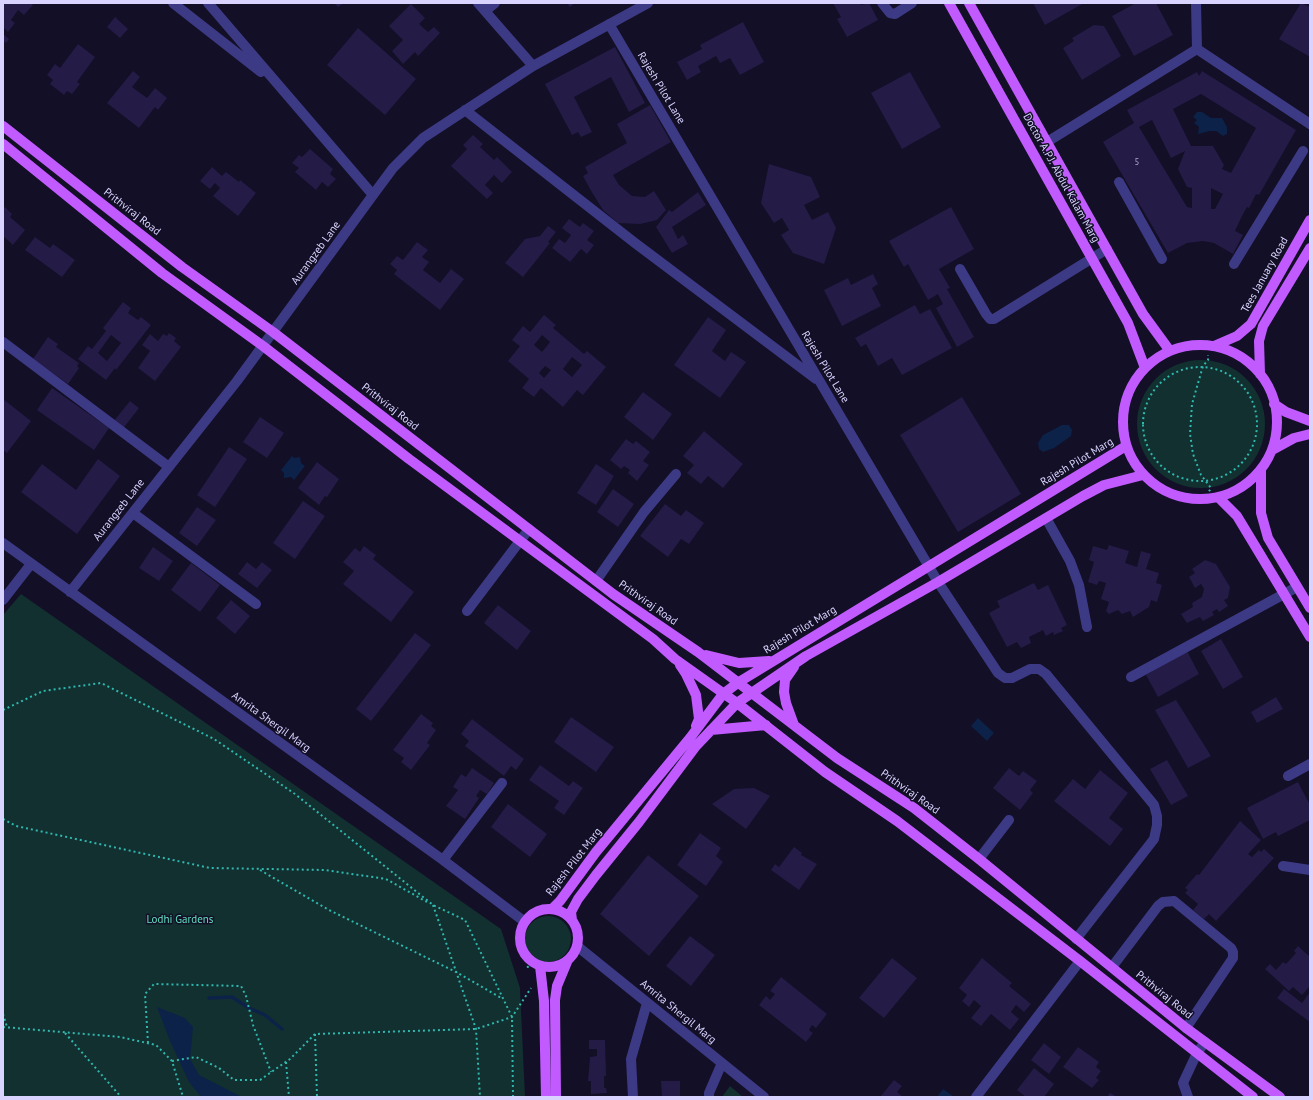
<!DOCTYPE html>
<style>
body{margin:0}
#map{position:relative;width:1313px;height:1100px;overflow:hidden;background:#130f26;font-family:"PT Sans",sans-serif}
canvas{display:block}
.frame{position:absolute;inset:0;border:4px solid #d9d4ff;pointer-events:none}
</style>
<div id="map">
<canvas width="1313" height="1100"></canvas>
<div class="frame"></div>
</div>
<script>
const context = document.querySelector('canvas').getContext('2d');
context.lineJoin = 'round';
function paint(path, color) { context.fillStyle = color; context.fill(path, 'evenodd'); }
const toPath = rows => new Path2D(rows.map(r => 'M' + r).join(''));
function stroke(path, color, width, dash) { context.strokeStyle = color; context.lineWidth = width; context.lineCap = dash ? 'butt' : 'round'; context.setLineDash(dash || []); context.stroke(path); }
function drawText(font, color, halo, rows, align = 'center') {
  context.font = font + ' "PT Sans",sans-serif'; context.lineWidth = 3; context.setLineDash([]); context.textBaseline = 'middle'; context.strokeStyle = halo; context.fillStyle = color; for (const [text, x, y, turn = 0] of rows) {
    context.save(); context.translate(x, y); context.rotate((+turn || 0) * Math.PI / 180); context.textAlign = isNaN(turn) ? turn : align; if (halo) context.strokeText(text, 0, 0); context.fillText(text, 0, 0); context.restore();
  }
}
paint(toPath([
 '1137 424a64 64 0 1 1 128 0a64 64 0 1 1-128 0Z',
 [21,594,501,929,520,988,525,1097,3,1097,3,615],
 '525 939a23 23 0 1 1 46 0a23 23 0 1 1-46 0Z',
 [730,1086,743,1097,722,1097]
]), '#12302f');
paint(toPath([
 [1197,112,1202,112,1211,118,1222,118,1227,127,1227,134,1223,136,1216,131,1210,131,1198,134,1199,127,1194,123,1197,120,1193,117],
 [1062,425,1069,425,1072,430,1071,436,1054,448,1043,452,1039,449,1038,443,1043,435],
 [292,456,294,458,300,457,301,463,305,466,294,480,291,477,284,478,284,473,281,470],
 [978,718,994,733,987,741,971,726],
 [157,1007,185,1018,193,1027,190,1059,199,1075,242,1097,201,1097,189,1082,170,1041],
 [943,1089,953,1096,952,1097,937,1097]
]), '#0c2248');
stroke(toPath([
 [209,998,232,997,249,1008,265,1015,282,1029]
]), '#0c2248', 3.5);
paint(toPath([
 [3,3,30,3,33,5,24,15,18,10,11,20,15,23,8,32,3,27],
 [334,3,344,3,338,7],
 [567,3,575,3,570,7],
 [833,3,860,3,861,5,869,3,878,20,847,37,837,19,841,17],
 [1033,3,1084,3,1045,25],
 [1136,3,1156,3,1173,35,1134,56,1112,16],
 [1301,3,1310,7,1310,57,1279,39],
 [411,4,425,18,419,24,428,32,434,27,440,33,418,56,415,52,403,64,392,51,403,40,389,26],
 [115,17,128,29,120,38,107,27],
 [743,22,764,62,740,75,730,58,720,63,716,56,698,66,701,72,687,80,677,62,702,49,700,45],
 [1094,25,1104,26,1121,56,1082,80,1063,48,1074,41,1072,38],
 [358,28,416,79,385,115,327,65],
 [3,34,9,39,6,43,3,40],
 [78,44,95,57,77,82,80,84,72,94,67,91,64,95,50,84,53,80,47,75,55,64,60,68],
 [615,47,645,103,629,112,611,77,574,97,592,132,581,137,578,132,572,135,545,84],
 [133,71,140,77,132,87,147,98,155,88,167,98,158,110,155,107,139,128,107,103],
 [1202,71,1296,130,1259,195,1256,194,1249,208,1247,207,1242,216,1235,231,1243,235,1233,254,1214,243,1203,241,1187,243,1168,253,1103,142,1134,123,1127,110,1197,72,1199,76],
 [1201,94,1256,128,1231,173,1222,169,1224,165,1213,146,1191,146,1173,109],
 [1152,120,1171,158,1185,151,1178,169,1187,187,1192,188,1192,208,1187,207,1139,127],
 [1211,188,1223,194,1215,209,1211,209],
 [910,72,941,127,902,149,871,93],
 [650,105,671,142,613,175,619,185,632,196,645,197,654,191,666,210,657,220,640,224,618,223,603,210,590,189,583,176,588,173,585,167,627,143,617,124],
 [473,135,483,144,480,147,494,160,497,157,512,172,502,183,494,175,485,185,493,193,487,199,451,166,467,149,463,145],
 [310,149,333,169,330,174,336,179,328,187,322,182,316,190,295,172,299,168,292,163,299,155,302,157],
 [769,164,811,177,820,197,804,205,812,220,828,212,836,228,824,264,793,253,781,235,789,230,782,218,774,223,761,203],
 [212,167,222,176,226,172,239,182,240,180,256,193,238,216,213,196,220,188,215,183,210,189,200,181],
 [698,192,706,205,672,227,678,239,683,235,688,244,672,253,656,227,669,210,672,212],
 [5,207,12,214,10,217,25,230,13,245,3,236,3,209],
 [951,207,974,249,939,269,950,288,947,289,974,337,957,347,936,308,943,304,938,294,928,300,908,264,904,267,889,241],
 [569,219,580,227,583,223,594,231,587,240,594,245,587,254,581,249,570,262,552,248,559,239,565,243,571,235,562,228],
 [548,226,556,232,548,242,550,243,523,277,505,263,525,239,540,236],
 [35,237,50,248,53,244,75,260,62,277,25,250],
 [417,242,428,250,422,257,429,262,423,270,440,283,451,269,464,279,440,310,394,274,397,270,390,264,397,256,403,260],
 [873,274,878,284,872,288,881,306,842,326,824,290,848,278,851,285],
 [123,302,131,308,128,313,138,320,141,317,151,325,116,370,115,368,106,380,78,359,88,346,92,349,106,331,103,328],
 [111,335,121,343,107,361,98,353],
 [915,305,920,314,930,309,952,348,902,375,892,358,878,366,866,344,861,347,855,338],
 [544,315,556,325,553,328,584,354,587,351,606,367,583,395,577,390,563,407,541,388,534,397,522,388,529,379,508,361,520,346,512,340,523,326,530,332],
 [542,335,550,342,542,352,534,345],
 [572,357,582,365,572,377,563,369],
 [545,366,551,370,544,378,539,373],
 [708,317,726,330,712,351,725,361,731,352,746,362,720,398,674,365],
 [169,333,176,338,174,341,181,347,155,381,138,368,150,351,142,345,150,334,158,341,163,334,167,336],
 [48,337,58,344,56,347,79,363,77,366,79,368,68,384,33,359],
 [52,388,109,428,94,450,37,410],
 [643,392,672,414,653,440,624,417],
 [962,397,1021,494,958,532,900,435],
 [3,399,31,421,7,453,3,450],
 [130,401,139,408,122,430,113,422],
 [260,417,284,433,267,458,243,442],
 [704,431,743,464,723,488,708,476,701,484,687,473,694,465,683,456],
 [626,439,633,444,636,441,650,452,643,461,649,465,637,481,628,473,630,470,624,466,621,469,610,460],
 [229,447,247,459,215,507,197,495],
 [98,459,120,476,77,534,21,492,42,464,76,490],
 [317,462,339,479,327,497,325,496,319,505,298,488],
 [596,464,614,476,596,505,577,493],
 [613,489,634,504,618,527,597,512],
 [303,501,325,516,295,559,273,543],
 [665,504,681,516,686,510,704,523,689,544,681,539,668,557,640,536],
 [197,507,216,520,197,546,179,533],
 [1109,545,1129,551,1125,563,1137,567,1141,551,1151,554,1146,569,1159,573,1156,583,1162,585,1157,602,1151,600,1149,607,1133,617,1130,611,1122,614,1118,610,1109,614,1106,611,1109,602,1101,599,1106,583,1099,581,1097,585,1088,582,1094,562,1089,560,1093,546,1107,550],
 [364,546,376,555,373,559,414,592,391,622,343,584,354,571,343,562,355,548,360,552],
 [153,547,173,561,159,581,139,568],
 [1205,560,1216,564,1230,587,1228,598,1224,600,1228,606,1219,612,1217,609,1212,612,1214,615,1203,621,1200,617,1187,623,1181,614,1193,607,1192,603,1202,597,1204,589,1201,584,1195,588,1189,577,1195,573,1192,569],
 [247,562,256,569,262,562,272,570,257,588,238,574],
 [191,563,220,585,200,612,171,590],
 [1034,583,1038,590,1048,585,1067,625,1061,628,1063,631,1054,635,1053,632,1046,636,1043,630,1029,637,1031,643,1021,648,1017,642,1007,647,989,613,1000,607,997,601],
 [231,600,250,616,235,634,216,618],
 [498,605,531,631,517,650,484,623],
 [415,633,431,645,371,721,356,709],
 [1221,639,1243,677,1223,689,1201,651],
 [1187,651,1199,674,1158,697,1146,675],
 [1276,697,1283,709,1257,723,1251,712],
 [1176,700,1211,756,1188,768,1155,710],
 [421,714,433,723,431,726,436,730,427,743,430,745,411,770,401,762,404,758,393,750],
 [571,717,614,747,596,772,554,742],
 [472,719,524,759,516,770,511,766,504,776,465,746,469,741,461,734],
 [1167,760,1188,796,1171,805,1150,769],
 [540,765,569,786,573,781,583,788,564,815,554,808,559,801,529,780],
 [472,768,494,783,487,794,480,790,476,796,479,798,465,819,446,806,458,790,453,787,461,774,466,777],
 [1009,768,1019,776,1023,771,1037,781,1030,790,1033,793,1020,810,993,788],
 [1100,770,1128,793,1109,818,1123,829,1110,846,1054,801,1073,779,1085,789],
 [1298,782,1310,805,1310,820,1278,836,1276,832,1263,839,1247,808],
 [754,788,770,796,746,829,712,804,734,789],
 [508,804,547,834,530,857,491,827],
 [1240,821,1261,840,1248,854,1252,857,1259,850,1261,852,1264,849,1274,858,1216,921,1209,914,1204,919,1193,910,1198,904,1185,893,1188,890,1185,888,1197,874,1199,875],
 [700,833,721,848,716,856,723,862,706,886,677,865],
 [794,847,802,853,801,855,817,864,799,890,771,870,775,864,779,867],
 [648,855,699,896,649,956,600,914],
 [690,936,715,955,691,986,666,966],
 [1298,946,1310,957,1310,986,1302,995,1293,987,1289,991,1265,969,1270,964,1276,970,1283,962,1286,964,1296,953,1294,951],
 [892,958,917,978,884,1018,859,998],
 [982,958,1012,983,1009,986,1031,1004,1024,1012,1016,1005,1011,1012,1019,1019,1010,1030,991,1014,981,1026,971,1018,981,1006,974,1000,969,1007,962,1001,967,995,959,988],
 [781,977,827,1014,816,1028,812,1025,809,1030,813,1033,806,1042,759,1005,766,996,770,1000,775,994,770,991],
 [1284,989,1302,1003,1310,992,1310,1022,1277,998],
 [589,1040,605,1040,606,1076,604,1076,604,1088,606,1088,607,1093,591,1094,591,1081,588,1081,590,1057,597,1056,597,1049,589,1049],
 [1044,1043,1061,1057,1049,1074,1031,1060],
 [1078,1047,1099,1062,1096,1067,1101,1071,1096,1078,1099,1080,1092,1088,1063,1067],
 [1034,1068,1054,1084,1044,1097,1026,1097,1017,1090],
 [894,1080,902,1086,897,1092,903,1097,880,1097],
 [661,1081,680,1081,680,1097,662,1097],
 [1110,1093,1117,1097,1107,1097]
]), '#241b47');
stroke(toPath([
 '1143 424a57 57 0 1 1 114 0a57 57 0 1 1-114 0Z',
 [1204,500,1211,488,1201,475,1193,454,1190,434,1192,404,1203,366,1208,360,1208,355],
 [3,710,43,691,101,683,214,739,295,794,433,905,465,920,512,1017,513,1097],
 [3,819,16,826,210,868,325,870,386,879,427,902],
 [260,870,329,910,456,972,501,998],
 [433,905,476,1029,480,1097],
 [526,956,528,968],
 [3,1014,7,1027],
 [3,1027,120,1037,156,1045,172,1061,183,1097],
 [65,1033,121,1097],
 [315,1034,317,1097],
 [148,1043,145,994,154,984,241,986,246,996,253,1025,271,1072],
 [172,1061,196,1057,219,1068,234,1080,260,1080,290,1059,315,1034,476,1029,512,1017,531,988],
 [286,1062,289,1097]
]), '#2fb8b0', 2, [2, 3]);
stroke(toPath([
 [173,3,261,72],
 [208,3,373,195],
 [478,3,533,66],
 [882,3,890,13,895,14,912,3],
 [1196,3,1197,49,1310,124],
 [485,11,495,3],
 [609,24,938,582,998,673,1005,678,1012,678,1030,669,1039,669,1046,674,1154,805,1157,816,1157,825,1154,839,1076,939],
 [465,110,635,243,816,379],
 [1047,142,1197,49],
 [1119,182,1162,259],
 [1234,264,1303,151],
 [960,269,986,314,990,319,994,319,1107,249],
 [3,342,169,467],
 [133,513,256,604],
 [1046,518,1070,561,1079,585,1087,627],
 [3,543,443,860,525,922],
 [596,581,644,512,676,474],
 [70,592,237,381,373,195,393,168,423,138,533,66,648,3],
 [3,600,31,564],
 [467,611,529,529],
 [1131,677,1297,587],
 [1288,776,1310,764],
 [979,859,1009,820],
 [443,860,502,783],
 [1283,866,1310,870],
 [577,946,764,1097],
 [1112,967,1158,906,1163,902,1174,901,1231,948,1233,952,1233,958,1186,1028],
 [633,1097,631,1059,647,1003],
 [709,1097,709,1093,722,1063],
 [976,1097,1080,961],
 [1188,1097,1183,1083,1197,1053,1205,1042]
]), '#3d3a85', 10);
stroke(toPath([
 [949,3,1128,323,1145,368],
 [969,3,1143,314,1170,351],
 [3,126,182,267,273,332,613,594,698,652,837,758,914,808,979,859,1186,1028,1280,1097],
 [3,144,162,273,263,346,409,459,653,639,675,659,737,703,825,772,897,821,1080,961,1253,1097],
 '1123 422a77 77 0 1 1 154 0a77 77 0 1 1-154 0Z',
 [1214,346,1237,336,1251,324,1310,220],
 [1260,374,1259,341,1263,326,1310,248],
 [1274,404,1286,412,1310,421],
 [1272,450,1294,438,1310,434],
 [1261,469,1261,513,1268,538,1310,608],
 [1219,498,1237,516,1310,637],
 [706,655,739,663,769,661],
 [680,665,686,674,696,695,699,719,696,726],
 [794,667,785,680,784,692,786,703,794,725],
 [711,730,766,725],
 '520 938a29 29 0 1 1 58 0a29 29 0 1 1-58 0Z',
 [552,909,560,901,596,852,690,738,723,694,739,682,1126,446],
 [572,920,571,912,578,899,596,875,639,822,696,746,737,703,806,656,938,582,1083,496,1104,485,1143,475],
 [540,966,544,1001,546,1097],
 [556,1097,555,1000,557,986,567,962]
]), '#c25bff', 10);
drawText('9px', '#aca6d1', null, [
 ["5",1137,162]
]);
drawText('11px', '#d9d4ff', '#130f26', [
 ["Rajesh Pilot Lane",661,88,59],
 ["Doctor A.P.J. Abdul Kalam Marg",1061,178,61],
 ["Prithviraj Road",132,212,38],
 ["Aurangzeb Lane",316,253,-54],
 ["Tees January Road",1265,275,-61],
 ["Rajesh Pilot Lane",825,367,59],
 ["Prithviraj Road",390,407,38],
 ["Rajesh Pilot Marg",1077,462,-31],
 ["Aurangzeb Lane",119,510,-52],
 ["Prithviraj Road",648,603,35],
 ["Rajesh Pilot Marg",800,630,-31],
 ["Amrita Shergil Marg",271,722,36],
 ["Prithviraj Road",910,792,35],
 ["Rajesh Pilot Marg",574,862,-52],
 ["Prithviraj Road",1164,995,39],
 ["Amrita Shergil Marg",678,1012,39]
]);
drawText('11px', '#5fe0c0', '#130f26', [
 ["Lodhi Gardens",180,920]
]);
</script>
